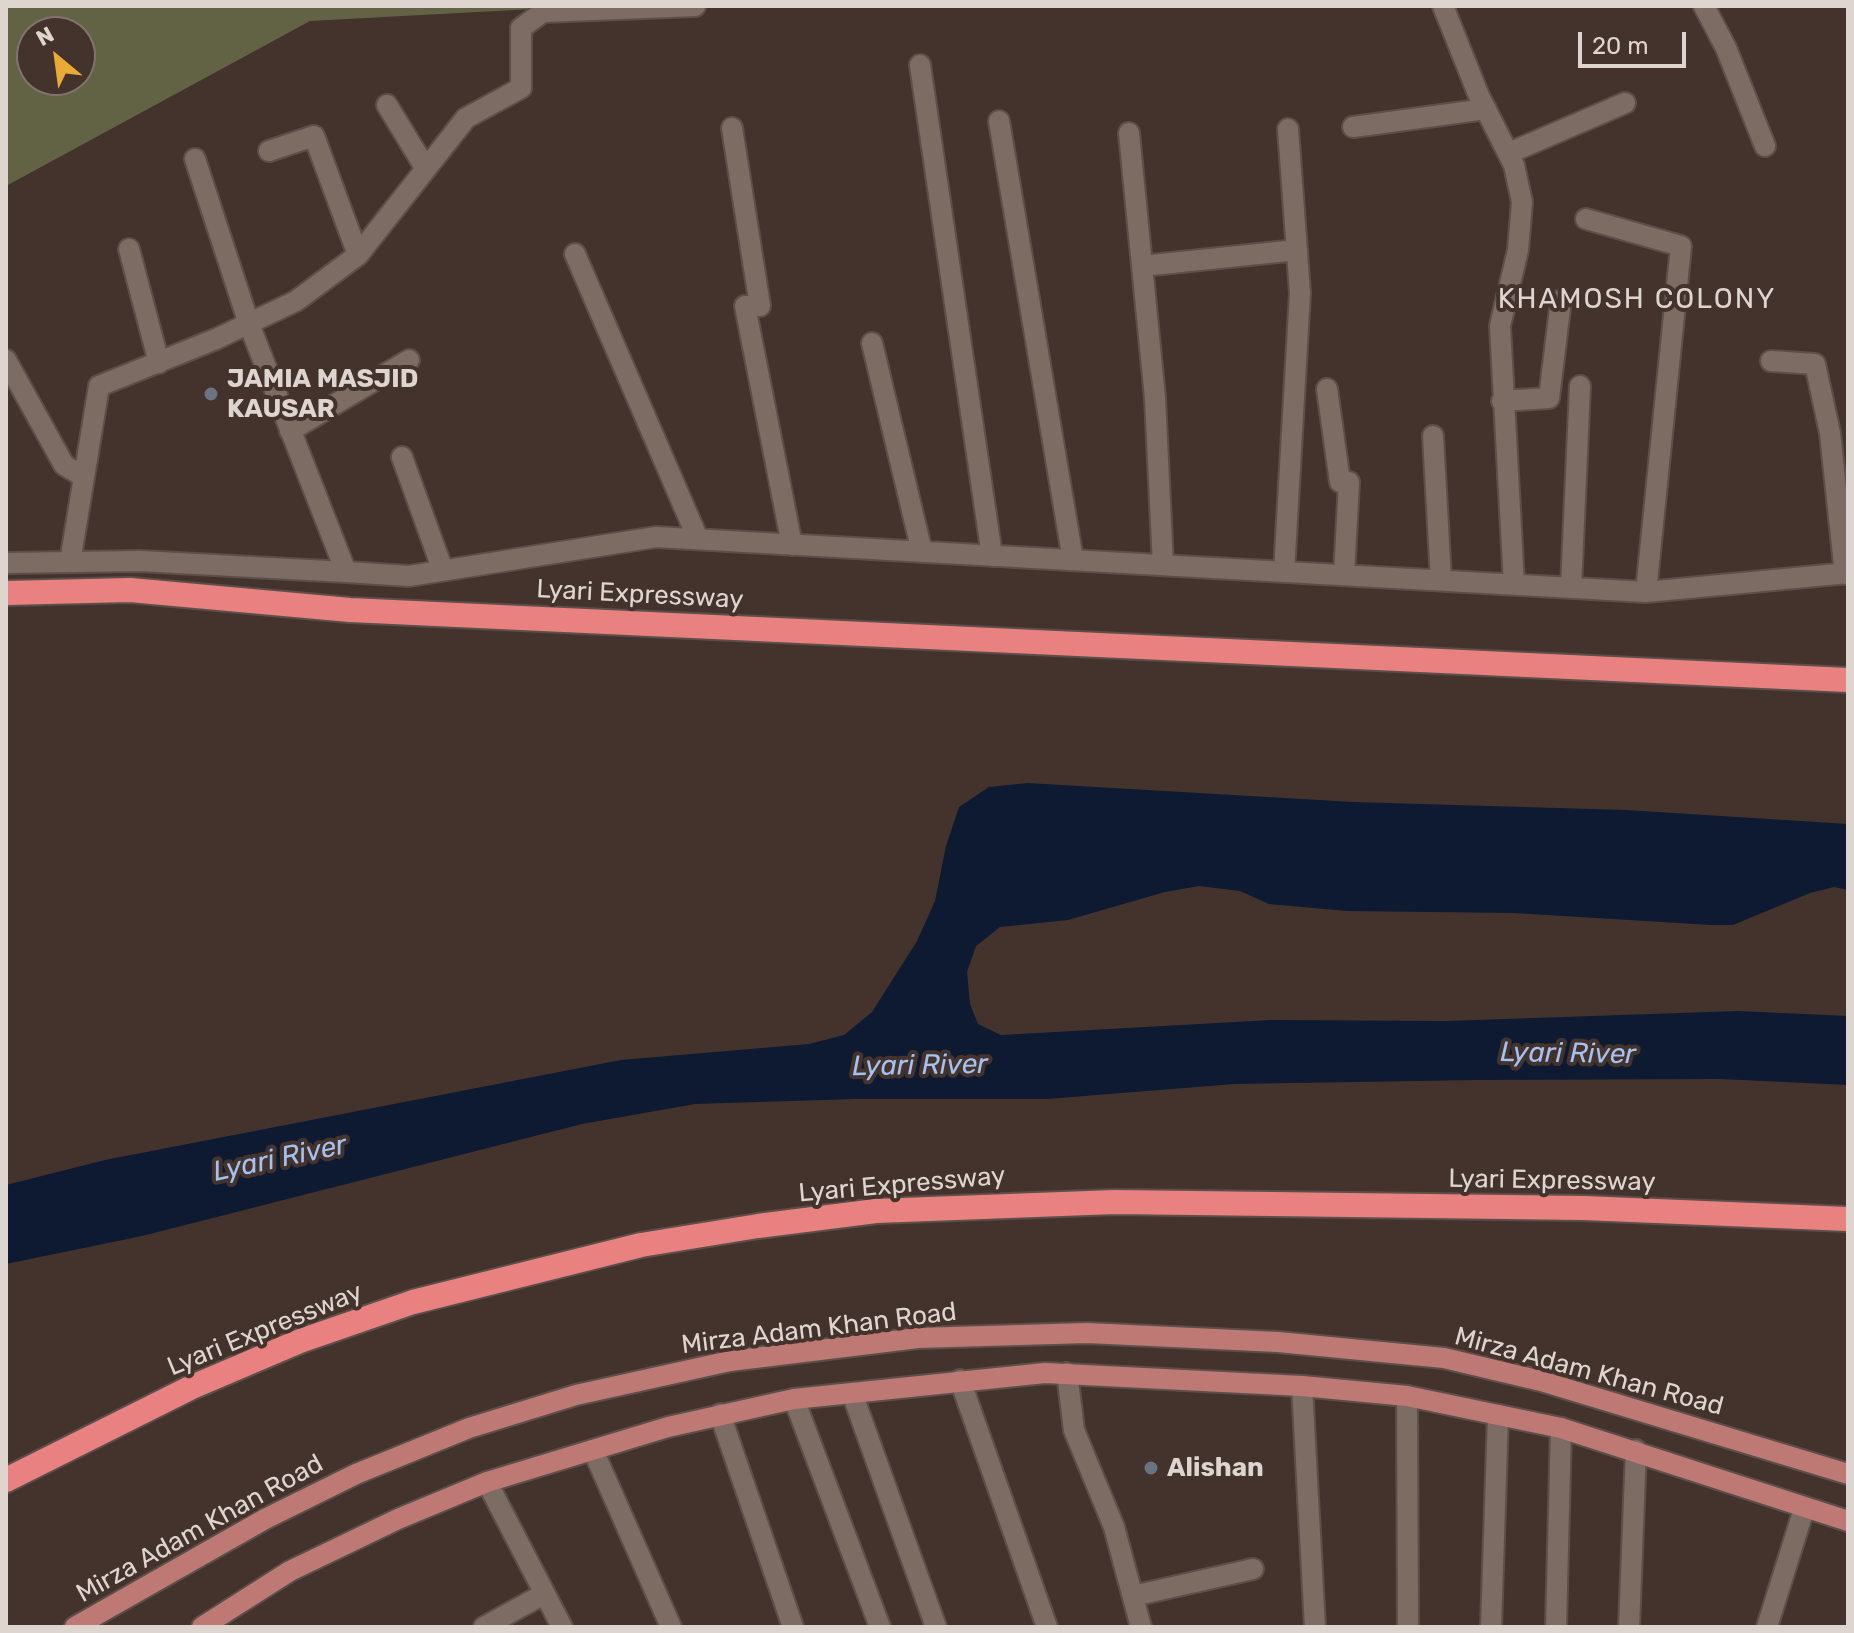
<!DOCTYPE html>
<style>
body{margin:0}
#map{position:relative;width:1854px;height:1633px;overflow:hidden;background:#43332c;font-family:Rubik,sans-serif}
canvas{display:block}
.frame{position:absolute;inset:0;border:8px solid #dfd5d0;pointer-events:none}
.north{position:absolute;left:16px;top:16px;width:80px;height:80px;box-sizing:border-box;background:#43332c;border:2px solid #81746e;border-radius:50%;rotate:331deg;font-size:22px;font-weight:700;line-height:32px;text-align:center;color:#dfd5d0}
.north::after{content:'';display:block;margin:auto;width:28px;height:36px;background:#eaaa38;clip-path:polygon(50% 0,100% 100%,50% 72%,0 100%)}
.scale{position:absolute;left:1578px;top:32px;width:108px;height:36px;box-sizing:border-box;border:4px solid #dfd5d0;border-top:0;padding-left:10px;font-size:24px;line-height:28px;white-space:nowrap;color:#dfd5d0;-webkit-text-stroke:6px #43332c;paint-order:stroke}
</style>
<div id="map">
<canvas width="1854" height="1633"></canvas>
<div class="frame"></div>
<div class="north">N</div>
<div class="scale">20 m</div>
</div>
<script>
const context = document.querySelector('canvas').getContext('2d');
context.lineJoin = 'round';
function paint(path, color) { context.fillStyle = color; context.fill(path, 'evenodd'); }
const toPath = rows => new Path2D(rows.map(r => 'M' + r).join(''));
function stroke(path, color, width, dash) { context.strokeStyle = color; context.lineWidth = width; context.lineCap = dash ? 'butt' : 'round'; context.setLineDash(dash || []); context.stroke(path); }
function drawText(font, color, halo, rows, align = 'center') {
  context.font = font + ' Rubik,sans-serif'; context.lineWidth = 8; context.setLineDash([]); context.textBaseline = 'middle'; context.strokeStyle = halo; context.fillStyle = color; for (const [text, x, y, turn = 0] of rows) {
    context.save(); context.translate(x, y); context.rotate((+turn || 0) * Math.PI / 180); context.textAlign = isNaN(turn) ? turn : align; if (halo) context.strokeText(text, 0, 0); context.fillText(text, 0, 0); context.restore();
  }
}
paint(toPath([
 [6,6,589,6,310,21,6,186],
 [32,32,80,32,80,80,32,80]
]), '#626344');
paint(toPath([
 [1027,783,1353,802,1626,810,1848,824,1848,890,1834,887,1810,893,1733,925,1711,925,1514,913,1347,911,1269,904,1240,891,1199,886,1165,892,1068,920,1000,927,976,946,967,972,970,1004,978,1024,1001,1035,1271,1020,1447,1021,1738,1011,1848,1016,1848,1085,1720,1079,1477,1080,1234,1084,1047,1099,855,1099,695,1104,582,1124,142,1236,6,1264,6,1185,105,1160,621,1060,809,1044,844,1035,872,1012,917,941,935,901,946,846,959,807,989,787]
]), '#0e1a31');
const minor = toPath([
 [1443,6,1479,96,1514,165,1522,202,1518,250,1500,326,1514,584],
 [1704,6,1726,48,1765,146],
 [920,65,992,556],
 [387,105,426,169],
 [999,121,1073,560],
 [1353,127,1486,109],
 [732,128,760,306,745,306,792,545],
 [1129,133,1155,398,1163,565],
 [269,151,314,136,358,255],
 [1509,153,1625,103],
 [195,159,249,324,346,572,409,576,656,537,1646,592,1848,573],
 [1586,219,1681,246,1646,592],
 [129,249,159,363],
 [575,254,698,539],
 [1142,266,1297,250],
 [872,343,922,552],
 [6,360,64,465,84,477],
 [1771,361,1815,364,1830,433,1845,574],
 [1327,389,1340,482,1349,482,1344,575],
 [1502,401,1549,398,1561,300],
 [290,431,409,360],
 [1433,436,1441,580],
 [402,457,442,568],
 [70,562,99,386,216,339,296,301,358,255,466,118,521,88,521,28,543,12,695,6],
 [6,563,140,561,346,572],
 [1284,572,1300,293,1288,129],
 [1571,588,1580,386],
 [1067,1373,1074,1430,1114,1527,1141,1627],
 [960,1380,1047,1627],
 [1302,1386,1315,1627],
 [852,1393,936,1627],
 [1407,1396,1408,1627],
 [794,1399,880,1627],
 [720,1414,793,1627],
 [593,1450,671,1627],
 [487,1482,562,1627],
 [1133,1596,1253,1569],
 [484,1627,544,1594],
 [1491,1627,1498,1415],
 [1556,1627,1561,1428],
 [1629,1627,1636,1450],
 [1767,1627,1804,1509]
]);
const major = toPath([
 [75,1627,265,1519,356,1474,469,1428,576,1395,730,1361,918,1338,1087,1333,1278,1342,1444,1358,1541,1381,1848,1474],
 [202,1627,290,1571,398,1519,487,1482,668,1427,794,1399,1045,1373,1302,1386,1407,1396,1561,1428,1848,1521]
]);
const highway = toPath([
 [6,593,130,590,350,610,1848,680],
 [6,1480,192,1387,300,1341,413,1302,641,1245,758,1226,876,1211,1115,1202,1584,1208,1848,1219]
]);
stroke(minor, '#5c4f49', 24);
stroke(major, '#5c4f49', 24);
stroke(highway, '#5c4f49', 28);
stroke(minor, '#7d6c64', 20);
stroke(major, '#be7975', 20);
stroke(highway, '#e98180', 24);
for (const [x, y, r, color] of [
 [211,394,8,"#6b7280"],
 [1151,1468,8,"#6b7280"]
]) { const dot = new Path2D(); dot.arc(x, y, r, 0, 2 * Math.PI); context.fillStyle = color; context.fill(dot); stroke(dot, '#43332c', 3); }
drawText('bold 26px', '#dfd5d0', '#43332c', [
 ["JAMIA MASJID",227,379],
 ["KAUSAR",227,409],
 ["Alishan",1167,1468]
], 'left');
drawText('26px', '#dfd5d0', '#43332c', [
 ["Lyari Expressway",640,595,3],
 ["Lyari Expressway",1552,1181,1],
 ["Lyari Expressway",902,1185,-5],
 ["Mirza Adam Khan Road",819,1329,-7],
 ["Lyari Expressway",265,1330,-22],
 ["Mirza Adam Khan Road",1589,1372,15],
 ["Mirza Adam Khan Road",200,1529,-29]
]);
context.letterSpacing = '2px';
drawText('28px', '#dfd5d0', '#43332c', [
 ["KHAMOSH COLONY",1637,300]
]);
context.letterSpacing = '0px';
drawText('italic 28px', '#a5c0f3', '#43332c', [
 ["Lyari River",1568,1054,1],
 ["Lyari River",920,1066,-1],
 ["Lyari River",280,1159,-12]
]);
</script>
